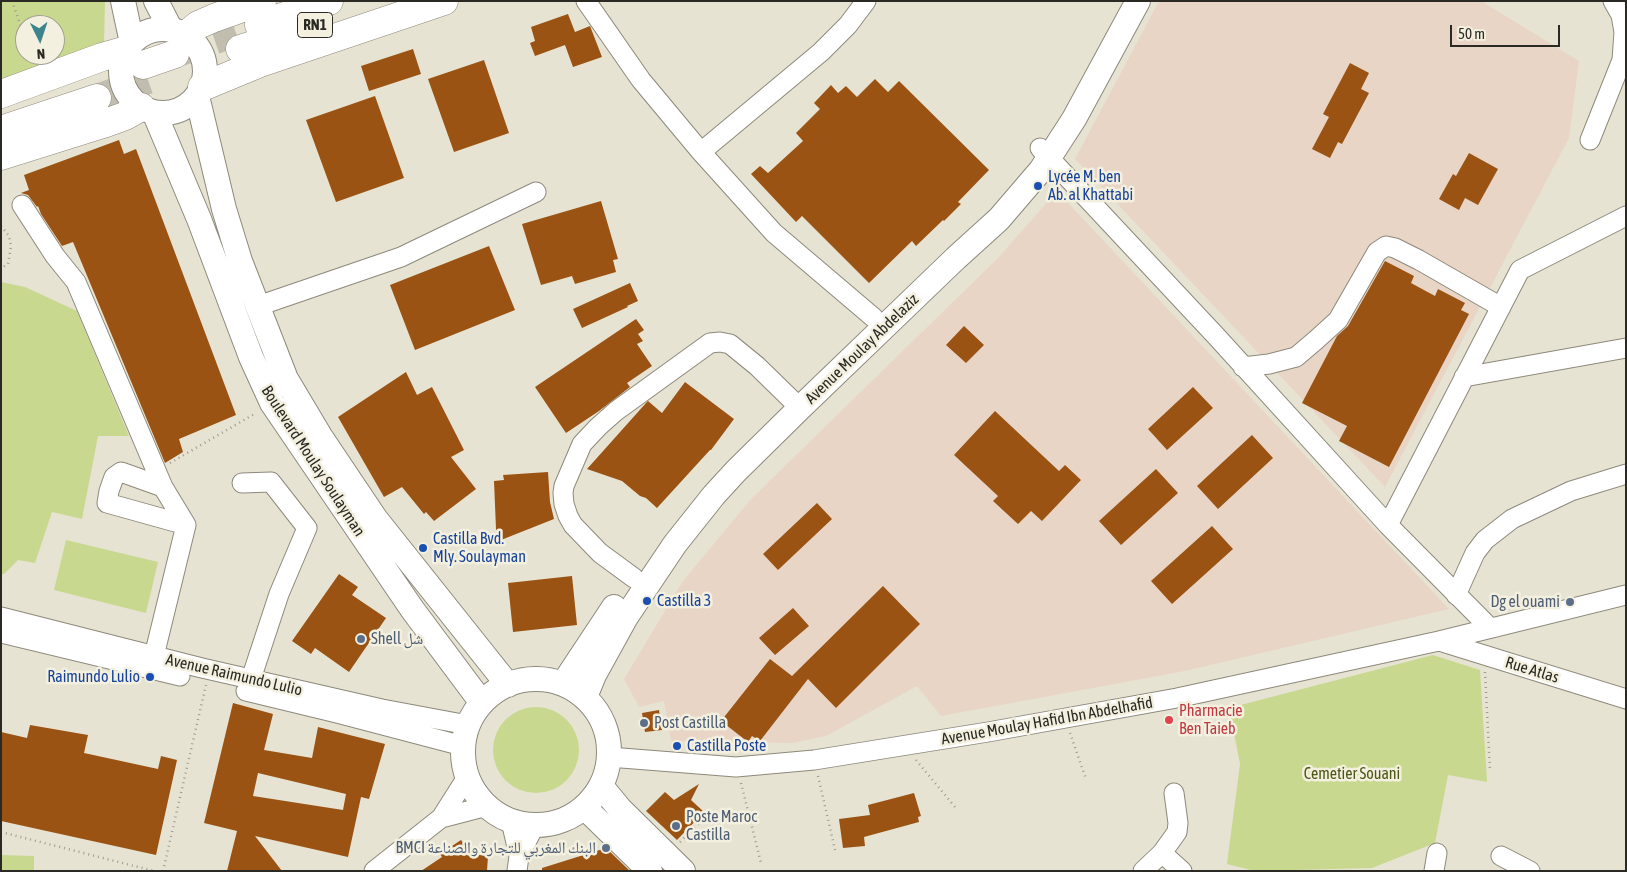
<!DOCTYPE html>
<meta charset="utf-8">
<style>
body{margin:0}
#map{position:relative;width:1627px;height:872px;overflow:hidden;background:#e7e3d3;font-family:"Asap Condensed",sans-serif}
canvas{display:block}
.frame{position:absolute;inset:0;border:2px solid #2a2923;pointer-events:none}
.north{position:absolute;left:15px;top:15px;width:50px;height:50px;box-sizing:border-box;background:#f4f0e0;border:1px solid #a3a094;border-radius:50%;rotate:176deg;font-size:14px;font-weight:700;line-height:20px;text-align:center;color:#2a2923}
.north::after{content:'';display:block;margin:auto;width:18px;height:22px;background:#3d848e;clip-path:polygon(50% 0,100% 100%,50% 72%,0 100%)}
.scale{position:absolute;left:1450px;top:25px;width:110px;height:22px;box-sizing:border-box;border:2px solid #2a2923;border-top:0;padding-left:6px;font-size:15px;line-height:18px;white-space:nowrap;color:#2a2923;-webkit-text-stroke:4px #f4f0e0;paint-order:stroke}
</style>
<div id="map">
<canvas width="1627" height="872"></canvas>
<div class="frame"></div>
<div class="north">N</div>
<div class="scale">50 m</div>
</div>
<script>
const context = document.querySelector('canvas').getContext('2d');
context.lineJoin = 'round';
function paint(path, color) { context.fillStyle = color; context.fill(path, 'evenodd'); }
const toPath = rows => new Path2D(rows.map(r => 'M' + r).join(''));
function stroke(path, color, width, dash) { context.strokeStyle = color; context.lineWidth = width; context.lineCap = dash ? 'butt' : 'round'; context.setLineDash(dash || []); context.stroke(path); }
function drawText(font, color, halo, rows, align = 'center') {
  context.font = font + ' "Asap Condensed","Noto Naskh Arabic",sans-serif'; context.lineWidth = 5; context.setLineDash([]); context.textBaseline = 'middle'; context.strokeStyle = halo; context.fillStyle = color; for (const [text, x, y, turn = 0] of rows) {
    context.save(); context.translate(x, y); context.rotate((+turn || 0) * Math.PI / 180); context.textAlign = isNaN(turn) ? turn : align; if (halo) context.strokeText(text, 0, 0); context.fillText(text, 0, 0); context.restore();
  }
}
paint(toPath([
 [1159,1,1481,1,1579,61,1569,138,1385,487,1075,159],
 [1057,191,1449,609,1185,671,941,716,917,686,826,736,792,743,671,741,664,701,639,707,624,679,683,581,751,499,998,258]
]), '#e8d5c6');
paint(toPath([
 [1,1,105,1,104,44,1,100],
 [25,25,55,25,55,55,25,55],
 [1,282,25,287,77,311,129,436,98,436,82,519,52,512,35,563,18,560,4,574,1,574],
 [66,540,158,562,146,613,54,590],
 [1433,655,1480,670,1487,782,1448,775,1435,843,1372,868,1255,871,1227,864,1240,764,1229,708],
 '493 750a43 43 0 1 1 86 0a43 43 0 1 1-86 0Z',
 [1,855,34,856,34,871,1,871]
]), '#c8d88e');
paint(toPath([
 [568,14,575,32,590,26,602,57,573,67,565,45,535,56,530,43,535,41,531,27],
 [413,49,421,74,369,91,361,66],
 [484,60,509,133,454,152,428,79],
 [1350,63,1369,73,1361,89,1369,93,1342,144,1338,142,1330,158,1312,149,1329,117,1323,114],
 [875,79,888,92,899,81,989,170,958,202,961,204,944,221,943,220,916,246,912,241,869,283,802,216,796,222,751,174,760,166,768,173,803,141,796,133,820,109,814,103,831,85,838,93,846,86,857,97],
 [375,96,404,178,336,202,306,120],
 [119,140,124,154,136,149,236,415,179,439,183,452,165,463,73,242,62,246,41,214,38,206,37,207,28,195,21,193,29,190,24,175],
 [1469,153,1498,169,1478,205,1465,198,1459,210,1439,199,1453,174,1456,176],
 [601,201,618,259,613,260,616,272,575,284,572,276,541,285,522,224],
 [489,246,515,310,415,350,390,285],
 [1385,261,1414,276,1411,283,1435,296,1438,289,1465,303,1461,310,1469,314,1389,467,1339,441,1347,426,1302,403,1337,336,1348,326],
 [630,283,638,301,627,306,628,307,582,328,573,309],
 [636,319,644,330,638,334,643,341,637,344,652,366,627,383,630,387,599,411,566,433,535,387],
 [964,326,984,345,966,363,946,345],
 [406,372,417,395,432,387,464,450,451,457,476,489,434,521,426,512,424,514,402,487,384,497,338,417],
 [685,382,734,419,711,450,710,450,657,508,646,498,640,496,622,481,587,469,646,403,648,401,662,413],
 [1193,387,1213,408,1167,450,1148,429],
 [995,411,1059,471,1065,465,1081,480,1042,521,1031,511,1018,524,993,501,998,496,954,455],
 [1252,435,1273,458,1218,509,1197,486],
 [1156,469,1178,493,1121,545,1099,521],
 [548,472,550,502,554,519,501,540,496,529,494,481,504,480,503,475],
 [817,503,832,519,778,570,763,554],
 [1212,526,1233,549,1172,604,1151,581],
 [339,574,358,587,352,595,386,618,349,672,315,648,311,654,292,641],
 [572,576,577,625,513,632,508,583],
 [883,586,920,624,836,708,808,679,760,741,752,736,748,742,721,721,770,659,792,676],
 [793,608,809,626,775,655,759,638],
 [233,703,273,714,264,750,312,758,318,727,385,744,369,799,361,797,348,857,255,836,282,871,227,871,237,831,204,823],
 [258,773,346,794,343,810,253,796],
 [659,710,662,730,645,732,642,713],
 [30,725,88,735,84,753,158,769,161,756,177,760,156,855,1,821,1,732,27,738],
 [699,784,691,800,704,812,677,840,646,811,665,792,674,800],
 [914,793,921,816,918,817,919,822,864,837,865,846,843,848,839,819,870,815,868,805],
 [461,840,471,854,488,856,487,871,421,871,442,857,440,854],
 [606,848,630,871,542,871,542,868]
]), '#9a5312');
stroke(toPath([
 [175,54,236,33],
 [97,98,148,80]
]), '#c1beb0', 28, [28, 14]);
const minor = toPath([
 [586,1,641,80,701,152,774,233,874,318],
 [1590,140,1622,60,1624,32,1621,15,1613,1],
 [1040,148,1216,336,1388,525,1489,627],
 [701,152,821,52,848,25,866,1],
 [22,205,55,256,76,282,163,487],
 [258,306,401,257,536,192],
 [1243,367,1269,364,1296,357,1316,340,1338,320,1377,252,1386,246,1395,248,1419,260,1501,307],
 [1464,377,1626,348],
 [242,483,271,482,307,528,279,594,251,679],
 [1388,525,1520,270,1626,216],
 [634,578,600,553,573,525,568,516,564,504,563,493,564,486,582,444,598,427,616,411,710,343,720,342,730,344,757,366,800,408],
 [1456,595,1475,553,1485,540,1512,519,1571,491,1626,474],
 [1,617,202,668,382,709,468,725],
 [1,633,180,676],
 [1439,641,1626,699],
 [154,656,186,525,163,487,121,472,114,477,109,491,107,503,186,525],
 [246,691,337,713,463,746],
 [609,757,736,767,814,760,988,732,1177,698,1439,641,1626,595],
 [441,818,467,777],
 [511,821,519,856,517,871],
 [1162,853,1182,871],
 [519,856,535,825],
 [1501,856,1530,871],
 [374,871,441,818,487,806],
 [1143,871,1162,853,1177,832,1178,823,1174,793],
 [1434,871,1437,853]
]);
const major = toPath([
 [123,1,132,43],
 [156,1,171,30],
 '121 71a42 42 0 1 1 84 0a42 42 0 1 1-84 0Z',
 [197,96,224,209,240,261,286,379,320,436,375,518,508,685],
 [154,112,199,219,251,357,272,403,412,609,482,703],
 '463 752a73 73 0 1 1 146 0a73 73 0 1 1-146 0Z',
 [563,684,614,607],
 [585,697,594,675,626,617,675,544,714,495,736,471,800,408,956,258,999,219,1041,170,1074,119,1138,1],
 [601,786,620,809,683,871],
 [584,807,650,871]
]);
const highway = toPath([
 [259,25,329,1],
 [185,36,198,25,214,18,262,1],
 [240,49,293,32],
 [143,65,175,54],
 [202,87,260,63,444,1],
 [1,94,102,57,127,50],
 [1,130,97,98],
 [1,156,103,124,125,116,141,107]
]);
stroke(minor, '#8d897b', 21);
stroke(major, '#8d897b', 26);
stroke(highway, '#8d897b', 29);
stroke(toPath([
 [12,1,25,38],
 [1,226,9,236,11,246,8,264,1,268],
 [170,463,256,413],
 [1485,672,1490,770],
 [1070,733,1086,779],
 [916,760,955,807],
 [818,776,835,850],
 [741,783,761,863],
 [1,832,154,871],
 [680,842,707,815],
 [163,871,206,685]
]), '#9e9b8f', 2.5, [1, 4]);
stroke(minor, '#fff', 19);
stroke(major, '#fff', 24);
stroke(highway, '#fff', 28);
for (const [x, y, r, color] of [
 [1038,186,5,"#1a4fb4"],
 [423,548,5,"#1a4fb4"],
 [647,601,5,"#1a4fb4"],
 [1570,602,5,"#5c6f8a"],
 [361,639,5,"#5c6f8a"],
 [150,677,5,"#1a4fb4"],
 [1169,720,5,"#e0444e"],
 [644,723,5,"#5c6f8a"],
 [677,746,5,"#1a4fb4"],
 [676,826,5,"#5c6f8a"],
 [606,848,5,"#5c6f8a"]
]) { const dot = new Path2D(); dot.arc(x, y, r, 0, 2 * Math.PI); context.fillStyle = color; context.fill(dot); stroke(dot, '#f4f0e0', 2); }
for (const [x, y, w] of [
 [315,25,35]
]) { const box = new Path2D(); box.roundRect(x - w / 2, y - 12.5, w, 25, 4); context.fillStyle = '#f4f0e0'; context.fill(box); stroke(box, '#2a2923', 1); }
drawText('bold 15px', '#2a2923', null, [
 ["RN1",315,25]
]);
drawText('16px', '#164399', '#f4f0e0', [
 ["Lycée M. ben",1048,177],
 ["Ab. al Khattabi",1048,195],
 ["Castilla Bvd.",433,539],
 ["Mly. Soulayman",433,557],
 ["Castilla 3",657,601],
 ["Raimundo Lulio",140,677,"right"],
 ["Castilla Poste",687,746]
], 'left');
drawText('16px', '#2a2923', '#f4f0e0', [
 ["Avenue Moulay Abdelaziz",862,349,-44],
 ["Boulevard Moulay Soulayman",313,461,57],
 ["Rue Atlas",1532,670,17],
 ["Avenue Raimundo Lulio",234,675,13],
 ["Avenue Moulay Hafid Ibn Abdelhafid",1047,721,-10]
]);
drawText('16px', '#4e5e75', '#f4f0e0', [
 ["Dg el ouami",1560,602,"right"],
 ["Shell شل",371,639],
 ["Post Castilla",654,723],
 ["Poste Maroc",686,817],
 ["Castilla",686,835],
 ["BMCI البنك المغربي للتجارة والصناعة",596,848,"right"]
], 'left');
drawText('16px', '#be3a42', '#f4f0e0', [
 ["Pharmacie",1179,711],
 ["Ben Taieb",1179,729]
], 'left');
drawText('16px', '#4d5715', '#f4f0e0', [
 ["Cemetier Souani",1352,774]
]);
</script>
